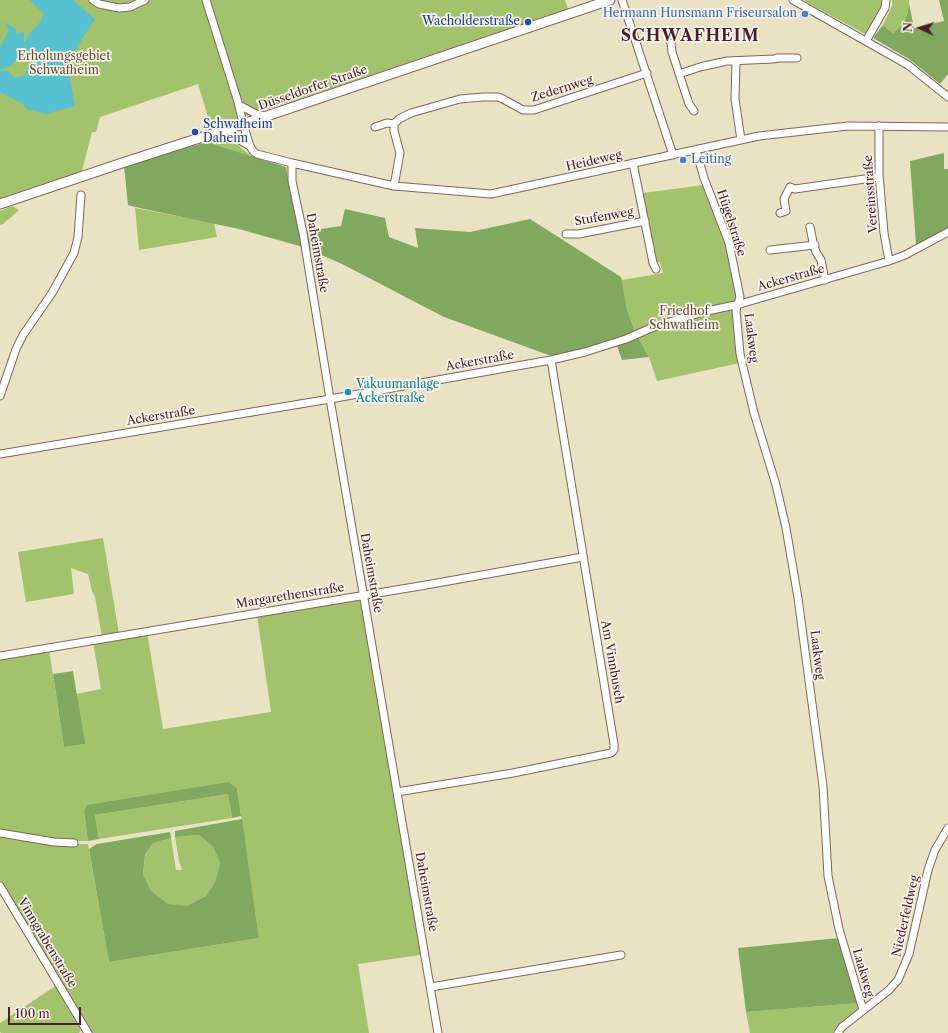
<!DOCTYPE html>
<meta charset="utf-8">
<style>
body{margin:0}
#map{position:relative;width:948px;height:1033px;overflow:hidden;background:#eae3c3;font-family:"Libre Caslon Text",serif}
canvas{display:block}
.north{position:absolute;left:900px;top:8px;width:40px;height:40px;-webkit-text-stroke:3px #f7f3e8;paint-order:stroke;rotate:274deg;font-size:11px;font-weight:700;line-height:16px;text-align:center;color:#4a1f2b}
.north::after{content:'';display:block;margin:auto;width:14px;height:18px;background:#4a1f2b;clip-path:polygon(50% 0,100% 100%,50% 72%,0 100%)}
.scale{position:absolute;left:8px;top:1007px;width:73px;height:18px;box-sizing:border-box;border:2px solid #4a1f2b;border-top:0;padding-left:5px;font-size:12px;line-height:14px;white-space:nowrap;color:#4a1f2b;-webkit-text-stroke:3px #f7f3e8;paint-order:stroke}
</style>
<div id="map">
<canvas width="948" height="1033"></canvas>
<div class="north">N</div>
<div class="scale">100 m</div>
</div>
<script>
const context = document.querySelector('canvas').getContext('2d');
context.lineJoin = 'round';
function paint(path, color) { context.fillStyle = color; context.fill(path, 'evenodd'); }
const toPath = rows => new Path2D(rows.map(r => 'M' + r).join(''));
function stroke(path, color, width, dash) { context.strokeStyle = color; context.lineWidth = width; context.lineCap = dash ? 'butt' : 'round'; context.setLineDash(dash || []); context.stroke(path); }
function drawText(font, color, halo, rows, align = 'center') {
  context.font = font + ' "Libre Caslon Text",serif'; context.lineWidth = 3.5; context.setLineDash([]); context.textBaseline = 'middle'; context.strokeStyle = halo; context.fillStyle = color; for (const [text, x, y, turn = 0] of rows) {
    context.save(); context.translate(x, y); context.rotate((+turn || 0) * Math.PI / 180); context.textAlign = isNaN(turn) ? turn : align; if (halo) context.strokeText(text, 0, 0); context.fillText(text, 0, 0); context.restore();
  }
}
paint(toPath([
 [0,0,565,0,568,9,293,101,211,127,198,84,174,92,100,117,96,132,92,132,82,171,0,199],
 [805,0,882,0,881,7,865,34,804,1],
 [892,0,909,0,909,3,908,12,905,20,899,28,893,33,883,25,892,6],
 [217,140,238,145,251,156,207,142],
 [704,185,728,249,737,296,735,301,732,302,740,363,657,381,649,357,635,332,627,310,621,281,621,277,622,280,663,273,660,262,656,262,643,193],
 [12,206,19,210,3,224,0,225,0,211],
 [135,208,214,223,217,237,139,250],
 [103,538,119,634,102,637,95,597,92,591,88,574,71,568,74,594,26,602,18,552],
 [361,598,422,952,420,955,358,964,369,1033,90,1033,0,883,0,835,67,844,88,844,109,962,259,938,237,788,229,782,84,812,88,841,71,841,0,832,0,657,49,649,64,747,84,744,76,694,101,689,93,642,147,632,163,729,271,712,257,615],
 [228,794,232,818,99,839,95,815],
 [199,835,213,847,220,863,215,882,206,896,187,906,168,905,151,891,143,874,145,856,153,843,171,838,176,870,182,870,179,861,175,837],
 [57,985,82,1028,79,1033,1,1033,0,1031,0,1023],
 [859,1003,859,1009,845,1021,834,1033,750,1033,746,1012]
]), '#a2c26b');
paint(toPath([
 [939,0,948,0,948,74,940,84,909,59,873,38,883,25,893,33,899,28,905,20,908,12,909,3,914,28,944,21],
 [207,142,286,167,292,199,300,232,341,226,345,209,385,218,389,237,418,248,415,228,470,232,530,219,621,277,627,310,635,332,649,357,622,360,615,340,554,357,444,317,342,264,303,247,239,229,135,207,128,205,124,166],
 [944,153,944,169,948,169,948,229,916,245,910,161],
 [73,671,85,744,64,747,53,674],
 [229,782,237,788,241,816,232,818,228,794,95,815,99,839,88,841,84,811,87,805],
 [242,819,259,938,109,962,89,849,97,844,170,832,171,838,153,843,145,855,143,874,151,891,168,904,187,906,206,896,215,882,220,863,213,847,199,835,175,837,175,831],
 [839,938,859,1003,746,1012,738,948]
]), '#81a85f');
paint(toPath([
 [30,0,73,0,95,19,67,63,75,106,46,114,26,109,23,104,0,92,0,71,8,71,15,78,25,75,28,68,41,56,42,53,29,54,24,49,15,62,7,68,0,69,0,47,9,30,4,22,16,29,17,34,24,32,24,43,27,39,28,35,40,22,44,14]
]), '#57c1d2');
const minor = toPath([
 [93,0,99,4,119,8,130,7,145,0],
 [206,0,238,102,243,124,250,146,253,151,257,154,292,163,394,186,491,194,759,136,848,126,948,127],
 [622,0,673,155],
 [793,0,908,65,948,97],
 [866,41,885,8,886,0],
 [671,43,672,52,689,104,694,111],
 [736,61,735,99,741,140],
 [679,74,700,67,727,61,774,59,777,58,797,58],
 [239,105,256,114,265,116],
 [879,126,879,175,884,233,889,261],
 [375,127,387,123,394,124],
 [220,132,229,134,250,146],
 [696,150,704,178,729,243,740,297,736,310,740,354,754,413,776,485,786,528,798,598,823,786,828,876,839,929,863,1010],
 [292,163,292,181,303,233,330,399,438,1033],
 [633,163,653,263,656,269],
 [394,186,400,153,394,131,394,124,399,119,411,113,460,99,483,97,498,97,503,99,523,110,534,110,647,73],
 [780,213,786,211,784,199,790,187,795,189,879,177],
 [810,227,813,242,816,252,821,260,825,280],
 [566,234,579,234,645,221],
 [770,250,815,245],
 [0,396,16,349,23,335,52,293,74,253,78,237,81,195],
 [0,454,330,399,551,360,585,352,626,339,656,326,707,311,740,304,889,261,905,255,948,232],
 [0,656,426,585,583,557],
 [397,792,513,773,611,753,614,750,614,744,551,360],
 [0,833,54,842,74,843],
 [0,886,88,1033],
 [431,987,621,955],
 [838,1033,842,1027,889,990,898,980,909,954,928,870,935,850,948,828]
]);
const major = toPath([
 [0,204,122,163,243,124,610,0]
]);
stroke(minor, '#826460', 9);
stroke(major, '#826460', 11);
stroke(minor, '#fff', 7);
stroke(major, '#fff', 9);
for (const [x, y, r, color] of [
 [805,14,4,"#3f7fe0"],
 [528,22,4,"#1a4fb4"],
 [195,132,4,"#1a4fb4"],
 [683,160,4,"#3f7fe0"],
 [348,392,4,"#0f9aa8"]
]) { const dot = new Path2D(); dot.arc(x, y, r, 0, 2 * Math.PI); context.fillStyle = color; context.fill(dot); stroke(dot, '#f7f3e8', 1.5); }
drawText('12px', '#366cbe', '#f7f3e8', [
 ["Hermann Hunsmann Friseursalon",797,14],
 ["Leiting",691,160,"left"]
], 'right');
drawText('12px', '#164399', '#f7f3e8', [
 ["Wacholderstraße",520,22],
 ["Schwafheim",203,125,"left"],
 ["Daheim",203,139,"left"]
], 'right');
drawText('12px', '#64503e', '#f7f3e8', [
 ["Erholungsgebiet",64,57],
 ["Schwafheim",64,71],
 ["Friedhof",684,312],
 ["Schwafheim",684,326]
]);
drawText('12px', '#4a1f2b', '#f7f3e8', [
 ["Düsseldorfer Straße",313,88,-19],
 ["Zedernweg",562,89,-17],
 ["Heideweg",594,161,-13],
 ["Vereinsstraße",871,194,-94],
 ["Stufenweg",604,217,-10],
 ["Hügelstraße",731,223,72],
 ["Daheimstraße",317,253,80],
 ["Ackerstraße",791,278,-16],
 ["Laakweg",751,338,83],
 ["Ackerstraße",480,361,-10],
 ["Ackerstraße",161,416,-9],
 ["Daheimstraße",371,573,80],
 ["Margarethenstraße",290,596,-9],
 ["Laakweg",817,655,83],
 ["Am Vinnbusch",612,662,80],
 ["Daheimstraße",426,892,80],
 ["Niederfeldweg",906,916,-77],
 ["Vinngrabenstraße",47,943,59],
 ["Laakweg",863,973,74]
]);
drawText('12px', '#0d838f', '#f7f3e8', [
 ["Vakuumanlage",356,385],
 ["Ackerstraße",356,399]
], 'left');
context.letterSpacing = '1px';
drawText('bold 16px', '#4a1f2b', '#f7f3e8', [
 ["SCHWAFHEIM",690,36]
]);
context.letterSpacing = '0px';
</script>
